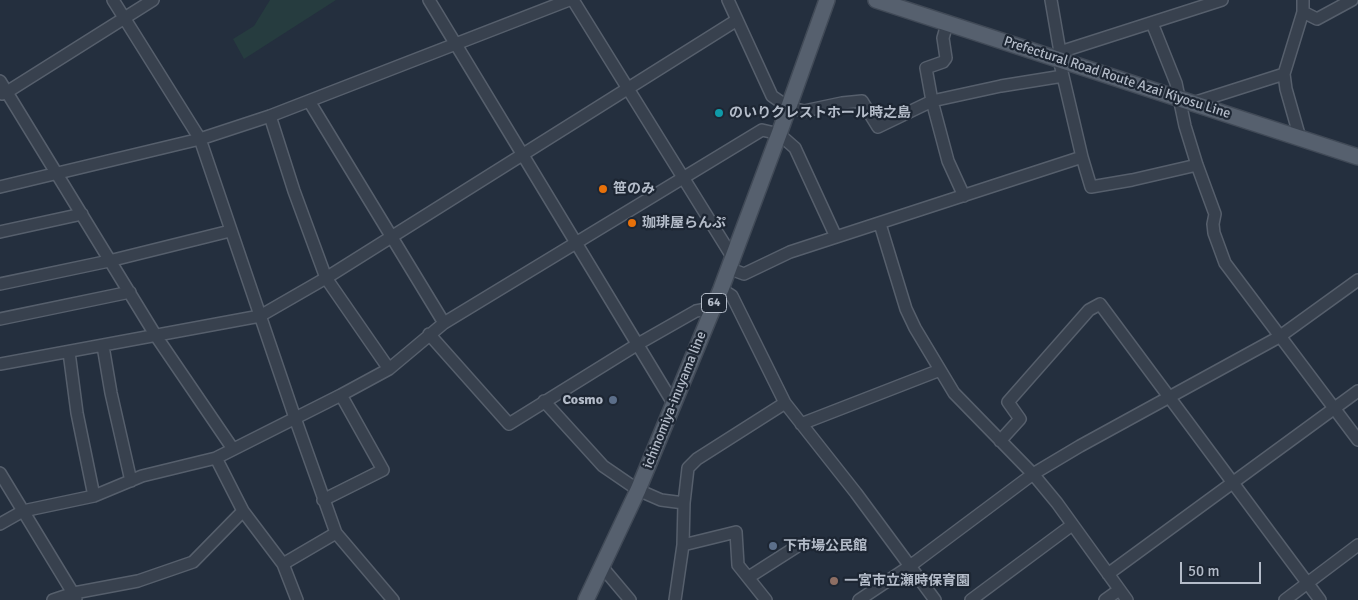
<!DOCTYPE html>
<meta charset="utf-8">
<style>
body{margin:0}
#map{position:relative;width:1358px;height:600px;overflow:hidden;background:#242f3e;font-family:Signika,sans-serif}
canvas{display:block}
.scale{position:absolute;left:1180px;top:562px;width:81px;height:22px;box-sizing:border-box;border:2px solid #b4bcc9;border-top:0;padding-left:6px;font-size:15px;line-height:18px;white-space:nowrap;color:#b4bcc9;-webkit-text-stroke:4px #1d2633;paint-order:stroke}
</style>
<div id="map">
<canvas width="1358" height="600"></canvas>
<div class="scale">50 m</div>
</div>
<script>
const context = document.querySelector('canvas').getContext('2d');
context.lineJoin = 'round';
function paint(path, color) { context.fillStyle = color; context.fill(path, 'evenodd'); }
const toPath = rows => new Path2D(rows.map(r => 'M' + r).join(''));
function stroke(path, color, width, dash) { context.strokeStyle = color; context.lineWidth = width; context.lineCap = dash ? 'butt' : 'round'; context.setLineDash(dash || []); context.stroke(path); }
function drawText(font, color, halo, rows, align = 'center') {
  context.font = font + ' Signika,"Noto Sans JP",sans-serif'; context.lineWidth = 4.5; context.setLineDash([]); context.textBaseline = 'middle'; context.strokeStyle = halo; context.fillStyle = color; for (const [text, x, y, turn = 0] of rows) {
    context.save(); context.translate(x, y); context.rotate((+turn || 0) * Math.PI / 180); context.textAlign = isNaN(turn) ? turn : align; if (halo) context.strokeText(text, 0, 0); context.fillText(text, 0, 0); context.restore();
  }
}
paint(toPath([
 [270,0,336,0,244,59,233,39,254,26]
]), '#263c3f');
const minor = toPath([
 [113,0,200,139,295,418,336,533,393,600],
 [429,0,673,403],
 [573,0,733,258],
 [728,0,772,96,788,107,804,111,842,103,862,101,878,127,932,101,1001,86,1063,76],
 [1051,0,1060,52],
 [1303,12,1317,19,1352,0],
 [1152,23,1176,83,1185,126,1197,165,1215,214,1213,224,1214,233,1225,263,1358,440],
 [947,24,943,38,946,58,943,62,926,68,932,101,948,161,964,196],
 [0,81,156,336,233,449],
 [2,94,7,92,153,0],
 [309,101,444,323],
 [1193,103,1284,74],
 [270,116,294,191,326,278,389,369],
 [1300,138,1286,89,1284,74,1303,12,1303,0],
 [1197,165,1132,180,1091,187,1082,157,1059,59,1060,52,1222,0],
 [0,187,200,139,270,116,569,0],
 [880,224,906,309,915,328,954,393,1033,474,1057,503,1127,600],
 [0,232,82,214],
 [728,268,744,274,790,252,1082,157],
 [0,284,109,261,230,231],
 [721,289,732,296,785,403,856,493,935,600],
 [0,319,130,292],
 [429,334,509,424,638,344,696,311,712,308],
 [103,346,111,393,131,481],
 [69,352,77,413,94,496],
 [0,364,260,316,326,278,737,20],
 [544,401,603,466,638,490,661,500,684,503],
 [801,424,940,370],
 [1000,441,1020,419,1008,402,1089,310,1100,304,1320,600],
 [216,458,243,511,283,564,297,600],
 [0,473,76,598],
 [323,500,383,470,341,395],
 [0,524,23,511,94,496,142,476,216,458,341,395,389,369,444,323,762,130,779,134,795,148,836,237],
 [683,545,736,532,738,565,766,600],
 [283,564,336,533],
 [603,568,630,600],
 [1108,574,1358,391],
 [749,577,796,547],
 [53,600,74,593,138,581,193,562,243,511],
 [675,600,683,545,684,503,688,468,697,459,785,403],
 [859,600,910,566,1033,474,1080,446,1279,337,1358,280],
 [971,600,1072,525],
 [1105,600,1119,590],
 [1285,600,1358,545]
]);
const major = toPath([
 [876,0,1358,157],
 [586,600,638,490,721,289,779,134,827,0]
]);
stroke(minor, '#565f6c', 14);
stroke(major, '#414a57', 18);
stroke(minor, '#38414e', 11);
stroke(major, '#56606e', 15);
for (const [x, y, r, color] of [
 [719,113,5,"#0f9aa8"],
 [603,189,5,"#e8710a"],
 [632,223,5,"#e8710a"],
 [613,400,5,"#5c6f8a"],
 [773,546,5,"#5c6f8a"],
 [834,581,5,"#8d6e63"]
]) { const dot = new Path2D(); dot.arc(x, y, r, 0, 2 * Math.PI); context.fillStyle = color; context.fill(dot); stroke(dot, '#1d2633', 2); }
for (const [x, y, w] of [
 [714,303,25]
]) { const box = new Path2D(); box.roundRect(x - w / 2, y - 9.5, w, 19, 4); context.fillStyle = '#1d2633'; context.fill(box); stroke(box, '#b4bcc9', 1); }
drawText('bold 12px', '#b4bcc9', null, [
 ["64",714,303]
]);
drawText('14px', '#b4bcc9', '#1d2633', [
 ["Prefectural Road Route Azai Kiyosu Line",1117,78,18],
 ["ichinomiya-inuyama line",675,400,-68]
]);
drawText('bold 14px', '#b4bcc9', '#1d2633', [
 ["のいりクレストホール時之島",729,113],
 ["笹のみ",613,189],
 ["珈琲屋らんぷ",642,223],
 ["Cosmo",603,400,"right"],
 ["下市場公民館",783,546],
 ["一宮市立瀬時保育園",844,581]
], 'left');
</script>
